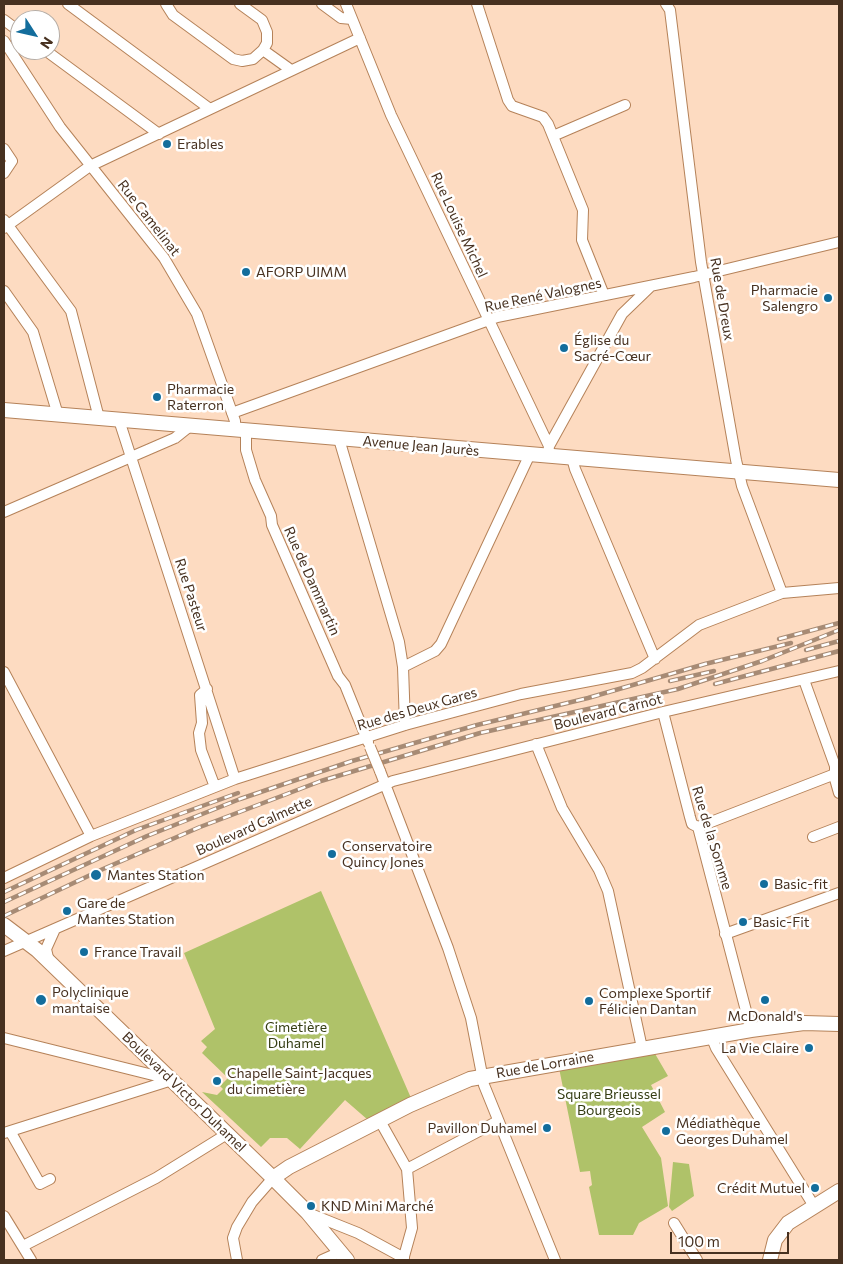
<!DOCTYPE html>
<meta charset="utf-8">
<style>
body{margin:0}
#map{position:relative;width:843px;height:1264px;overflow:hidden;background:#fddbc1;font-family:Commissioner,sans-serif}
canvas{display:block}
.frame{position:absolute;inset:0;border:5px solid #473120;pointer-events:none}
.north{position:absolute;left:10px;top:10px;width:50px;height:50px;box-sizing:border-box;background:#fff;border:1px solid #b5ada6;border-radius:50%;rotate:125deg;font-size:14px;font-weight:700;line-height:20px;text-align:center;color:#473120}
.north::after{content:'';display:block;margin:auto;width:18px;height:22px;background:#136d9c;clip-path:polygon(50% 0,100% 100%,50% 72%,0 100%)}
.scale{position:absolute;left:670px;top:1232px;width:119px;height:22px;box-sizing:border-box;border:2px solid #473120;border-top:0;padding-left:6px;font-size:15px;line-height:18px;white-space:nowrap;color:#473120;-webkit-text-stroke:4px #fff;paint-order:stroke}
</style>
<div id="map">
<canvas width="843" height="1264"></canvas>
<div class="frame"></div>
<div class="north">N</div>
<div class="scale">100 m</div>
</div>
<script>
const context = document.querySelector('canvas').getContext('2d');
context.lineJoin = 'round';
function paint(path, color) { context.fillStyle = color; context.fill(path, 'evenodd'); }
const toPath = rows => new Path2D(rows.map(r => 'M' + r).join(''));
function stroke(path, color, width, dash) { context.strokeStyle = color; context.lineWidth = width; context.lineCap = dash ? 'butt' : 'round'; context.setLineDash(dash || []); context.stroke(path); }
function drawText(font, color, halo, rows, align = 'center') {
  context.font = font + ' Commissioner,sans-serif'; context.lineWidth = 5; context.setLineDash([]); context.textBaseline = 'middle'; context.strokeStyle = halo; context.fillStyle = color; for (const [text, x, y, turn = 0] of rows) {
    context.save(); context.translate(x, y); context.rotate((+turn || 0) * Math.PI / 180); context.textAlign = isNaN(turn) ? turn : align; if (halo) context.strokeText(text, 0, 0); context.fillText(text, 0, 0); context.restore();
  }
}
paint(toPath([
 [321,891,411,1098,368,1120,345,1100,300,1149,287,1138,270,1138,261,1147,202,1092,217,1095,223,1089,220,1086,228,1078,202,1053,207,1047,201,1041,215,1029,184,953],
 [654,1052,668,1076,651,1085,665,1112,642,1127,661,1158,668,1206,639,1223,633,1235,599,1235,589,1187,592,1185,590,1171,580,1172,559,1068],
 [673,1162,689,1164,694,1196,672,1211,669,1207]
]), '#afc269');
const street = toPath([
 [68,4,210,109],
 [166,4,173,15,233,59,242,61,253,59,263,50,267,43,267,32,262,20,240,4],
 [322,4,341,18,352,19],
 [346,4,391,115,549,446,548,456],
 [477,4,508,100,512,106,543,117,548,124,583,210,582,240,604,295],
 [666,4,670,10,701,262,736,460,742,486,782,593],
 [4,20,20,32],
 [4,41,60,127,164,258,197,314,235,421,235,430],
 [45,50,159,134],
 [263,50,291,70],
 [553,136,625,105],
 [4,149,12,161,4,173],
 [4,220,71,311,99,418],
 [4,228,90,166,360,38],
 [4,291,33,332,58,415],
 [232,413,497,317,694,277,839,242],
 [119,420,235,779],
 [246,431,246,450,255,480,271,516,272,525,338,676,345,685,368,742],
 [339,439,399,642,403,667,405,725],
 [549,446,622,314,650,287],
 [572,458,575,469,655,659],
 [4,512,175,438,190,426],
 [403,667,435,651,441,644,530,454],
 [4,672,91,836],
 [804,680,835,766,835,779,839,793],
 [207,689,200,695,202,723,199,733,201,750,215,787],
 [663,712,690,817,692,824,698,827,751,1030],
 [536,744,562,808,599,870,608,891,642,1048],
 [380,771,448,948,471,1018,484,1085,555,1260],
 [698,827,835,774],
 [813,837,839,827],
 [4,878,91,836,235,779,405,725,521,694,632,673,642,668,699,625,782,593,839,588],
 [725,934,839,893],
 [4,951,393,781,663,712,839,671],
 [49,962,46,949,55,929],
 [711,1036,716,1048,814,1206],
 [4,1038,169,1079],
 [380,1121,407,1169],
 [10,1131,40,1184,50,1179],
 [4,1133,172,1080],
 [308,1213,358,1233,404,1258],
 [4,1216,31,1260],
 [674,1223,697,1260],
 [23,1246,156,1178,227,1134],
 [237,1260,233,1238,237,1227,252,1202,273,1178],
 [322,1260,340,1252],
 [403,1260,412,1228,407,1169,498,1121]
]);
const secondary = toPath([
 [4,410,839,480],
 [4,925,37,950,273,1178,307,1212,347,1260],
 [273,1178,289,1167,410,1105,470,1079,751,1030,804,1023,839,1024],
 [770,1260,775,1240,788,1223,839,1191]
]);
stroke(street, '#b58259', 12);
stroke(secondary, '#b58259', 16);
stroke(street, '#fff', 10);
stroke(secondary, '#fff', 14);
const rail = toPath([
 [779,639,839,623],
 [806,650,839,641],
 [670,681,714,671],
 [715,684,839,651],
 [4,892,136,830,238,793],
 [4,902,147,836,240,799,352,761,477,725,588,698,705,664,791,643],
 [4,916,103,869,200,827,321,781,480,733,678,689,762,661,839,630]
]);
stroke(rail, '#a78b75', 4.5);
stroke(rail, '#fff', 2.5, [8]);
const streetBridge = toPath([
 [370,747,380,771]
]);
stroke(streetBridge, '#b58259', 12, []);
stroke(streetBridge, '#fff', 10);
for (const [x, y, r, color] of [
 [167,144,5,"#136d9c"],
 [246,272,5,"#136d9c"],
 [828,298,5,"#136d9c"],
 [564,348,5,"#136d9c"],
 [157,397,5,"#136d9c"],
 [332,854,5,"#136d9c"],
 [96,875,6,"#136d9c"],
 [764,884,5,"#136d9c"],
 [67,911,5,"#136d9c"],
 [743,922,5,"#136d9c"],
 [84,952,5,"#136d9c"],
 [41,1000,6,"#136d9c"],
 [765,1000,5,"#136d9c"],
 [589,1001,5,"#136d9c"],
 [809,1048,5,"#136d9c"],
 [217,1081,5,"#136d9c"],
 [547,1128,5,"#136d9c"],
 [666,1131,5,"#136d9c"],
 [815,1188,5,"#136d9c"],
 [311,1206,5,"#136d9c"]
]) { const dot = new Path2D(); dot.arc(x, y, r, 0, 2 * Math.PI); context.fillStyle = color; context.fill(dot); stroke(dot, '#fff', 2); }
drawText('14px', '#473120', '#fff', [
 ["Erables",177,144],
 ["AFORP UIMM",256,272],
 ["Pharmacie",818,290,"right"],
 ["Salengro",818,306,"right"],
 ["Église du",574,340],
 ["Sacré-Cœur",574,356],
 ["Pharmacie",167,389],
 ["Raterron",167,405],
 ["Conservatoire",342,846],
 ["Quincy Jones",342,862],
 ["Mantes Station",107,875],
 ["Basic-fit",774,884],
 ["Gare de",77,903],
 ["Mantes Station",77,919],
 ["Basic-Fit",753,922],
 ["France Travail",94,952],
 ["Polyclinique",52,992],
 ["mantaise",52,1008],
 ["Complexe Sportif",599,993],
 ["Félicien Dantan",599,1009],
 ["McDonald's",765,1016,"center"],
 ["La Vie Claire",799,1048,"right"],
 ["Chapelle Saint-Jacques",227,1073],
 ["du cimetière",227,1089],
 ["Médiathèque",676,1123],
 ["Georges Duhamel",676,1139],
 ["Pavillon Duhamel",537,1128,"right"],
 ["Crédit Mutuel",805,1188,"right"],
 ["KND Mini Marché",321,1206]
], 'left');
drawText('14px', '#473120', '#fff', [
 ["Rue Camelinat",149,218,52],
 ["Rue Louise Michel",459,225,65],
 ["Rue René Valognes",543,295,-12],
 ["Rue de Dreux",722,299,80],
 ["Avenue Jean Jaurès",421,446,5],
 ["Rue de Dammartin",312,581,66],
 ["Rue Pasteur",191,595,72],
 ["Rue des Deux Gares",417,709,-16],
 ["Boulevard Carnot",608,712,-14],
 ["Boulevard Calmette",254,826,-24],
 ["Rue de la Somme",712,838,73],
 ["Rue de Lorraine",545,1065,-10],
 ["Boulevard Victor Duhamel",184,1092,44]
]);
drawText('14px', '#363e14', '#fff', [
 ["Cimetière",296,1027],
 ["Duhamel",296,1043],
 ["Square Brieussel",609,1094],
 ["Bourgeois",609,1110]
]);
</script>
